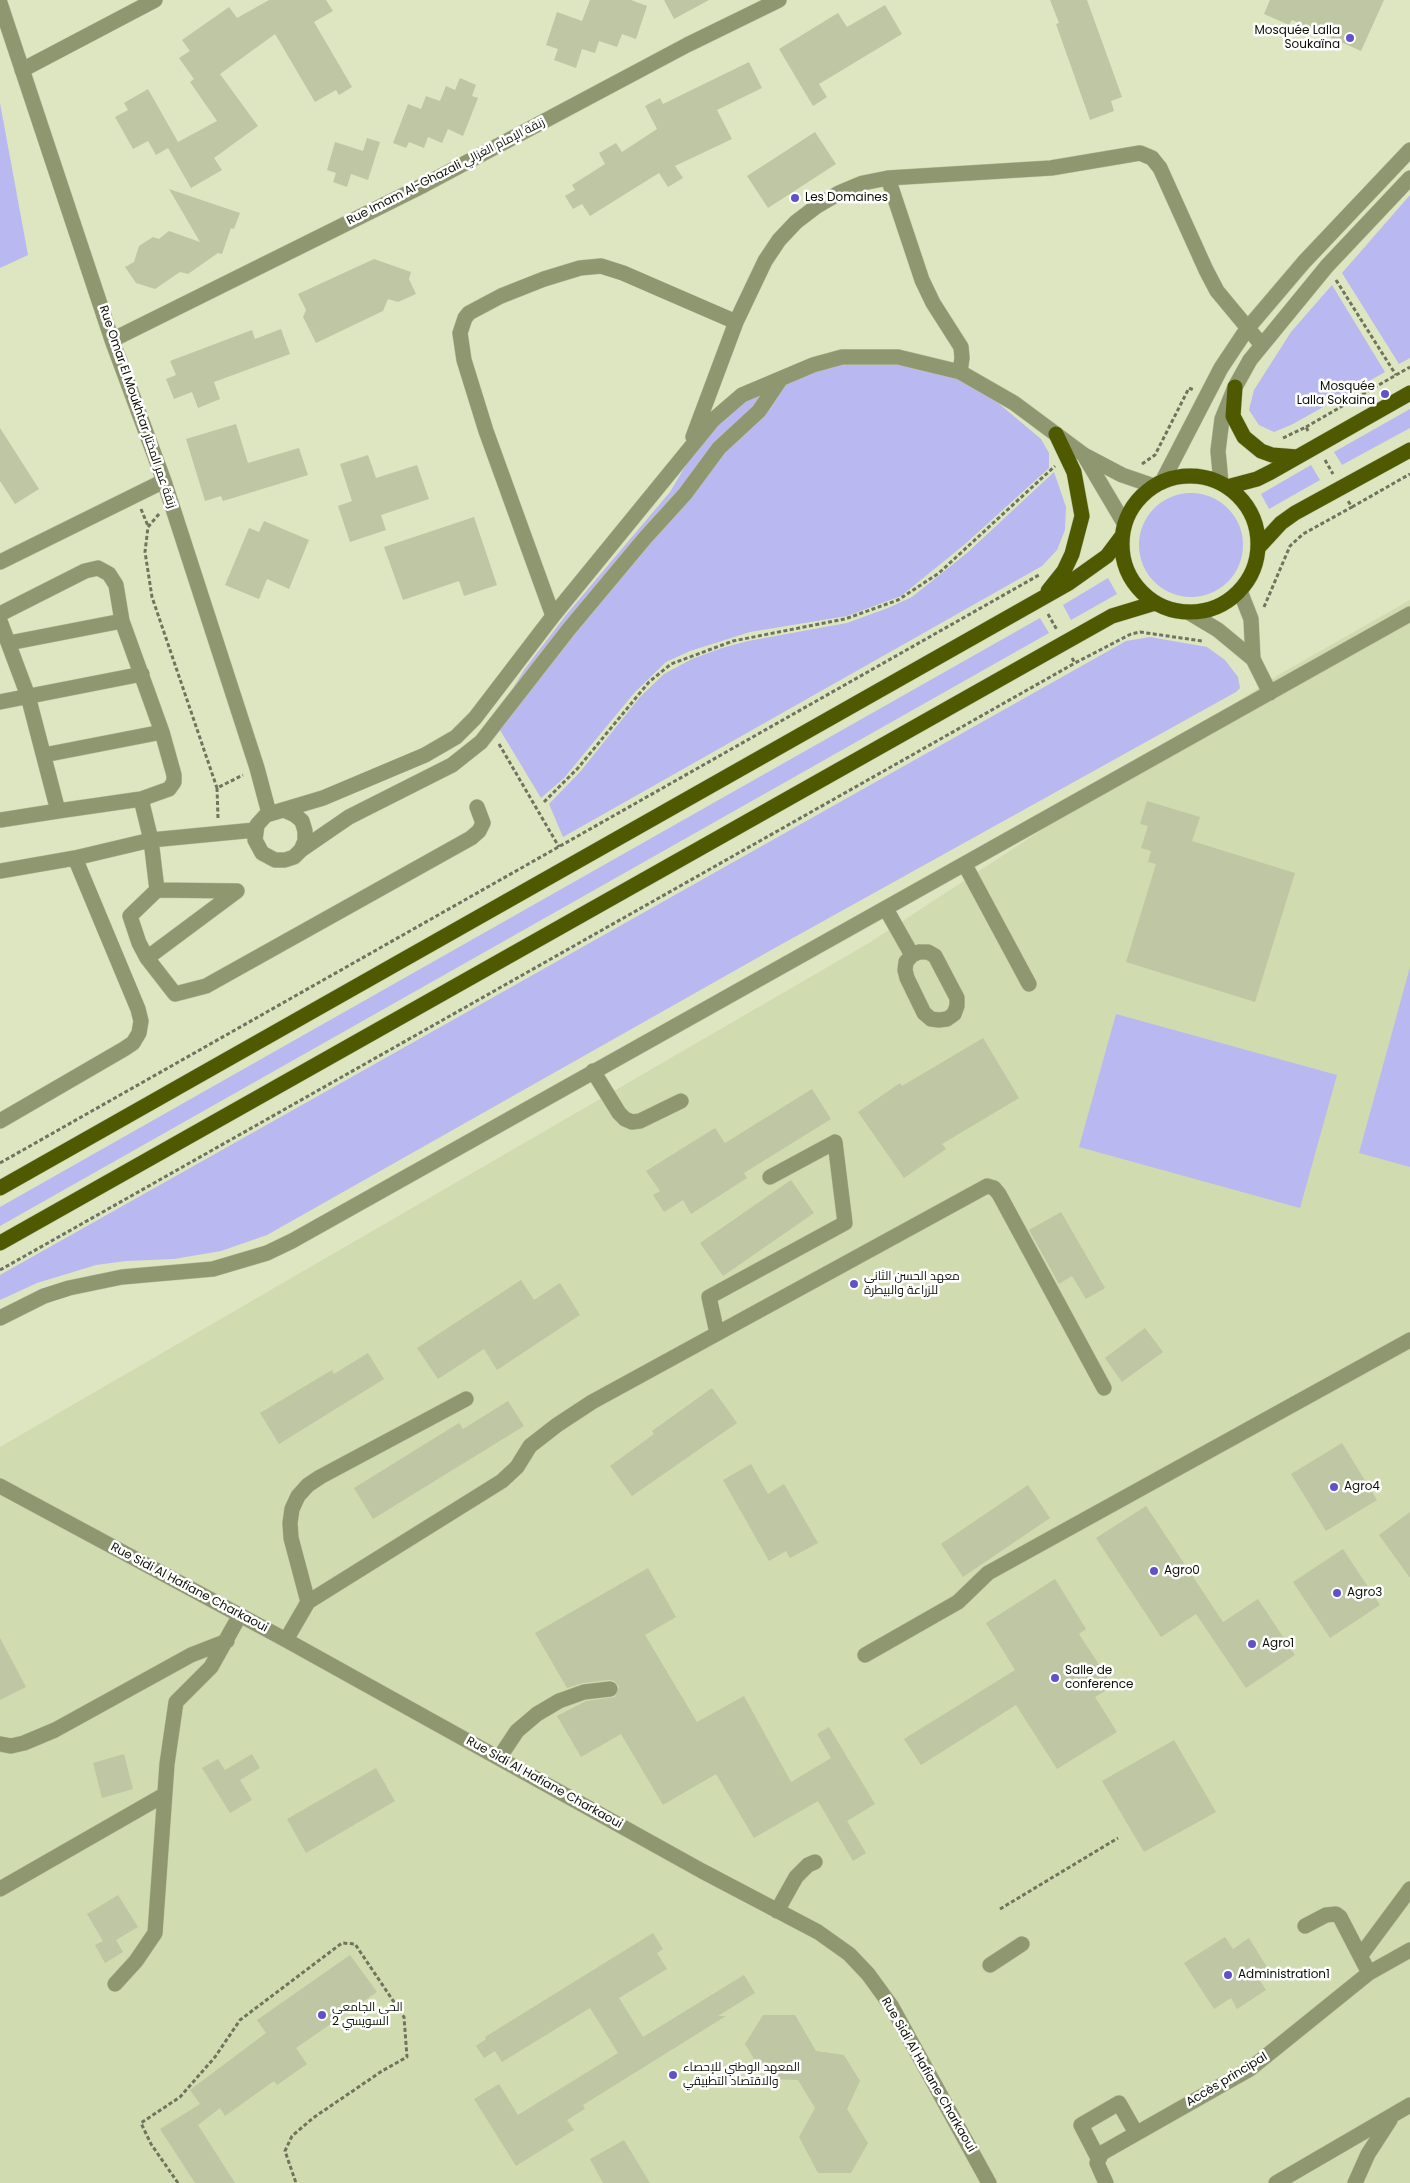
<!DOCTYPE html>
<meta charset="utf-8">
<style>
body{margin:0}
canvas{display:block;background:#dde5c1}
</style>
<canvas width="1410" height="2183"></canvas>
<script>
const context = document.querySelector('canvas').getContext('2d');
context.lineJoin = 'round';
function paint(path, color) { context.fillStyle = color; context.fill(path, 'evenodd'); }
const toPath = rows => new Path2D(rows.map(r => 'M' + r).join(''));
function stroke(path, color, width, dash) { context.strokeStyle = color; context.lineWidth = width; context.lineCap = dash ? 'butt' : 'round'; context.setLineDash(dash || []); context.stroke(path); }
function drawText(font, color, halo, rows, align = 'center') {
  context.font = font + ' Poppins,Cairo,sans-serif'; context.lineWidth = 5; context.setLineDash([]); context.textBaseline = 'middle'; context.strokeStyle = halo; context.fillStyle = color; for (const [text, x, y, turn = 0] of rows) {
    context.save(); context.translate(x, y); context.rotate((+turn || 0) * Math.PI / 180); context.textAlign = isNaN(turn) ? turn : align; if (halo) context.strokeText(text, 0, 0); context.fillText(text, 0, 0); context.restore();
  }
}
paint(toPath([
 [1410,600,1410,2183,0,2183,0,1447,869,943,1280,674]
]), '#d1dbb0');
paint(toPath([
 [0,103,28,255,0,268],
 [1410,195,1410,358,1399,364,1342,273],
 [1332,285,1385,372,1293,424,1274,432,1259,425,1249,410,1254,390,1291,332],
 [866,358,951,374,997,402,1041,439,1049,453,1049,468,964,545,901,596,847,616,750,632,690,651,666,662,635,692,564,778,541,798,494,720,524,670,566,615,670,492,699,443,741,404,786,378],
 [1410,409,1410,428,1342,465,1334,452],
 [1311,465,1320,480,1269,509,1261,494],
 [1054,472,1066,507,1065,530,1057,550,1042,566,563,837,549,804,580,772,640,697,664,674,692,659,722,648,748,641,847,623,888,608,912,597,967,553],
 '1139 545a52 52 0 1 1 104 0a52 52 0 1 1-104 0Z',
 [1108,578,1117,594,1071,620,1063,605],
 [1040,618,1049,633,0,1226,0,1207],
 [1150,637,1207,647,1225,660,1238,677,1240,688,1236,692,773,949,267,1235,221,1251,174,1259,126,1261,96,1265,37,1283,0,1300,0,1275,1126,641],
 [1410,967,1410,1167,1359,1153],
 [1116,1014,1337,1075,1300,1208,1079,1147]
]), '#b9b8f1');
paint(toPath([
 [269,0,326,0,333,11,314,22,352,87,339,95,336,90,315,102,275,34,220,74,258,126,214,158,222,170,191,188,168,148,156,155,148,141,133,149,115,117,128,110,124,103,148,89,178,142,217,121,190,82,194,79,179,58,190,51,182,40,229,7,237,18],
 [590,0,631,0,647,6,636,39,622,34,617,47,599,41,595,53,582,49,576,68,554,60,558,49,546,45,557,12,582,21],
 [664,0,709,0,674,19],
 [1050,0,1087,0,1122,97,1111,101,1114,111,1090,120,1056,24,1059,23],
 [1270,0,1384,0,1361,51,1292,20,1289,25,1264,14],
 [885,5,902,34,819,84,827,97,813,106,779,49,838,13,847,27],
 [749,62,762,88,717,110,732,139,675,166,683,178,668,187,659,173,590,216,582,204,573,209,565,196,575,190,572,185,605,164,599,153,616,143,622,152,657,129,645,106,660,98,663,104],
 [460,78,476,85,472,96,478,98,463,136,448,129,442,143,428,137,424,148,409,142,406,148,393,143,408,104,421,109,426,96,440,101,446,86,455,90],
 [815,132,836,164,768,208,747,176],
 [367,138,380,142,368,180,351,174,347,187,333,182,336,173,327,170,335,142,363,151],
 [169,189,240,213,234,229,231,228,222,254,218,253,188,274,180,272,155,289,136,283,125,267,134,262,139,246,153,237,159,239,169,231,200,242],
 [374,259,411,272,409,279,416,294,398,302,388,299,383,311,316,343,303,317,306,310,298,294],
 [281,329,290,354,214,382,220,399,198,408,192,392,174,399,166,379,176,375,170,361,252,330,255,339],
 [236,424,248,463,299,448,308,475,223,501,221,496,205,501,186,439],
 [0,428,39,489,15,504,0,481],
 [368,455,376,478,417,465,429,499,381,515,386,530,350,542,338,506,352,501,340,464],
 [474,517,497,585,464,596,459,581,403,600,384,547],
 [264,521,309,540,289,589,267,579,259,599,225,585,249,528,259,532],
 [1147,801,1200,817,1192,841,1295,873,1255,1002,1126,962,1156,864,1148,862,1151,851,1141,848,1148,826,1140,824],
 [983,1038,1019,1098,942,1144,946,1149,904,1178,858,1112,900,1083,902,1086],
 [812,1089,831,1119,744,1173,747,1178,691,1214,683,1200,664,1212,653,1195,660,1191,646,1171,715,1128,725,1143],
 [791,1180,814,1213,723,1276,700,1243],
 [1061,1212,1105,1288,1086,1299,1072,1276,1059,1284,1029,1230],
 [521,1280,534,1300,560,1283,580,1315,497,1370,484,1349,438,1379,417,1348],
 [1145,1328,1163,1352,1122,1382,1105,1358],
 [368,1353,384,1379,279,1444,260,1413,332,1370,334,1374],
 [712,1388,737,1423,632,1496,610,1466,654,1434,652,1431],
 [508,1401,524,1426,373,1519,354,1488,459,1423,463,1429],
 [1342,1443,1377,1500,1326,1531,1291,1474],
 [751,1464,768,1494,784,1484,818,1543,790,1558,786,1551,769,1561,723,1480],
 [1028,1485,1050,1518,963,1577,941,1544],
 [1146,1506,1223,1622,1258,1599,1295,1655,1246,1688,1196,1614,1161,1637,1096,1538],
 [1410,1512,1410,1578,1379,1535],
 [1343,1549,1380,1605,1330,1638,1293,1582],
 [648,1568,676,1617,645,1635,697,1722,744,1696,791,1782,831,1758,817,1734,829,1727,875,1804,847,1821,866,1853,853,1861,818,1801,754,1838,716,1774,663,1805,621,1734,581,1757,557,1716,586,1701,615,1697,619,1687,614,1681,609,1680,583,1683,567,1688,535,1633],
 [1055,1579,1086,1629,1079,1634,1113,1686,1095,1697,1117,1732,1057,1769,1016,1705,921,1765,904,1739,1015,1670,986,1623],
 [0,1638,26,1687,0,1700],
 [1174,1740,1216,1812,1144,1852,1102,1781],
 [124,1754,133,1789,102,1798,93,1763],
 [252,1754,260,1768,240,1780,252,1800,230,1813,202,1768,218,1759,225,1770],
 [376,1768,395,1801,306,1853,287,1819],
 [118,1895,138,1927,116,1940,123,1952,105,1963,95,1945,103,1941,87,1914],
 [653,1933,663,1949,657,1953,667,1969,619,1998,643,2037,744,1975,755,1993,718,2016,726,2016,583,2105,585,2109,567,2120,574,2130,516,2166,474,2099,499,2084,518,2115,618,2053,590,2008,502,2062,495,2051,484,2058,476,2046,486,2039,485,2037],
 [1225,1937,1233,1949,1249,1938,1270,1972,1259,1979,1266,1990,1237,2009,1231,1998,1214,2009,1184,1963],
 [350,1955,377,1992,296,2048,307,2064,277,2085,274,2081,225,2116,220,2108,198,2125,235,2183,195,2183,160,2129,200,2104,190,2090,266,2033,257,2020],
 [763,2015,795,2015,816,2051,844,2055,860,2081,847,2109,868,2143,851,2173,818,2173,799,2137,815,2108,798,2080,766,2079,745,2044],
 [624,2140,650,2183,603,2183,590,2159]
]), '#bec6a3');
const minor = toPath([
 [0,3,112,340,164,481,257,768,269,813],
 [22,70,155,0],
 [888,178,922,280,933,303,961,347,962,358,960,372],
 [112,340,424,185,687,45,779,0],
 [693,437,736,322,765,261,779,240,796,222,817,206,839,193,863,183,888,178,1051,168,1140,153,1152,158,1160,168,1206,270,1217,291,1261,344],
 [1085,457,1124,523],
 [1162,482,1221,368,1247,329,1304,262,1410,150],
 [1221,483,1218,451,1222,419,1235,387,1250,360,1327,266,1410,178],
 [0,562,164,481],
 [1240,591,1251,619,1253,659],
 [1188,612,1218,630,1253,659,1270,693],
 [0,614,85,571,98,568,109,574,116,585,122,621,162,732,174,775,174,782,169,789,141,799],
 [553,616,486,431,464,360,460,333,465,318,469,313,501,296,544,279,580,268,601,266,623,273,736,322],
 [0,621,28,696,58,811,141,799,151,840,157,890],
 [9,643,122,621],
 [0,702,142,674],
 [44,755,162,732],
 [286,811,295,815,302,821,305,831,305,841,301,850,294,857,285,860,275,860,262,853,255,840,257,825,266,815,323,798,425,755,456,737,475,718,553,616,713,420,742,395,813,365,842,357,898,357,960,372,1014,403,1084,455,1122,475,1154,486],
 [0,820,58,811],
 [301,850,349,817,452,765,481,742,569,629,645,538,685,494,719,448,759,411,780,380],
 [965,865,1029,984],
 [0,871,75,858,151,840,255,830],
 [237,891,157,890,130,916,139,943,147,958,175,994,206,986,471,838,479,831,483,823,477,807],
 [886,909,912,955],
 [919,952,928,952,935,956,957,998,957,1006,954,1014,947,1019,939,1020,931,1019,924,1013,907,978,905,970,906,962,912,955,919,952],
 [147,958,237,891],
 [593,1071,619,1113,625,1119,632,1122,640,1121,681,1101],
 [0,1121,124,1049,133,1043,139,1033,141,1021,138,1009,75,858],
 [0,1318,44,1296,69,1288,122,1277,213,1269,267,1253,292,1241,1410,614],
 [717,1333,709,1297,845,1223,835,1142,770,1177],
 [0,1486,286,1640,702,1871,818,1932,849,1954,868,1974,892,2007,989,2183],
 [308,1602,291,1538,290,1523,292,1509,298,1496,308,1485,320,1477,466,1399],
 [286,1640,308,1602,502,1481,517,1467,530,1446,557,1425,592,1402,987,1186,994,1188,999,1194,1104,1388],
 [865,1655,958,1602,988,1573,1410,1340],
 [0,1744,11,1746,24,1743,55,1730,191,1655,227,1641],
 [499,1758,517,1731,537,1714,559,1701,584,1692,610,1689],
 [0,1889,164,1795],
 [777,1911,796,1877,808,1865,815,1862],
 [1305,1926,1326,1915,1336,1914,1340,1917,1369,1973],
 [1361,1955,1410,1889],
 [990,1965,1022,1944],
 [115,1984,136,1961,155,1933,167,1764,176,1702,211,1667,240,1615],
 [1098,2158,1081,2125,1119,2103,1136,2133],
 [1106,2183,1097,2163,1102,2153,1250,2069,1369,1973,1410,1950],
 [1276,2183,1410,2105],
 [1355,2183,1368,2154,1390,2120]
]);
const major = toPath([
 [1235,387,1233,416,1244,437,1261,451,1272,455,1297,457],
 '1122 544a68 68 0 1 1 136 0a68 68 0 1 1-136 0Z',
 [1227,487,1257,479,1271,472,1410,393],
 [1258,548,1281,523,1295,513,1410,450],
 [1048,591,1064,571,1072,554,1082,516,1074,472,1056,434],
 [0,1188,1069,583,1107,556,1122,536],
 [0,1243,1064,643,1112,616,1155,603]
]);
stroke(minor, '#bcc3a3', 16);
stroke(major, '#bcc3a3', 16);
stroke(toPath([
 [1336,280,1396,375],
 [1306,427,1410,367],
 [1283,438,1306,427,1309,433],
 [1325,460,1333,474],
 [1142,464,1155,455,1189,388,1194,390],
 [1352,507,1410,474],
 [141,509,148,526],
 [159,514,148,527,145,552,152,597,217,788],
 [1264,607,1290,546,1303,534,1352,507,1348,501],
 [1048,614,1057,630],
 [1072,658,1075,663,1131,634,1140,632,1202,641],
 [499,744,559,847],
 [544,802,578,768,649,682,671,664,733,641,845,619,898,600,939,573,1055,466],
 [218,818,217,788,243,775],
 [0,1163,1039,575],
 [0,1270,1075,663],
 [1000,1909,1118,1838],
 [178,2183,151,2144,141,2123,180,2097,215,2057,240,2020,342,1943,355,1944,404,2017,407,2057,382,2071,313,2118,292,2136,285,2151,296,2183]
]), '#6f745d', 3, [4, 2.5]);
stroke(minor, '#8f9771', 15);
stroke(major, '#4f5a00', 15);
for (const [x, y, r, color] of [
 [1350,38,5,"#6351ca"],
 [795,198,5,"#6351ca"],
 [1385,394,5,"#6351ca"],
 [854,1284,5,"#6351ca"],
 [1334,1487,5,"#6351ca"],
 [1154,1571,5,"#6351ca"],
 [1337,1593,5,"#6351ca"],
 [1252,1644,5,"#6351ca"],
 [1055,1678,5,"#6351ca"],
 [1228,1975,5,"#6351ca"],
 [322,2015,5,"#6351ca"],
 [673,2075,5,"#6351ca"]
]) { const dot = new Path2D(); dot.arc(x, y, r, 0, 2 * Math.PI); context.fillStyle = color; context.fill(dot); stroke(dot, '#fff', 2); }
drawText('12px', '#0e1005', '#fff', [
 ["Mosquée Lalla",1340,31,"right"],
 ["Soukaïna",1340,45,"right"],
 ["Les Domaines",805,198],
 ["Mosquée",1375,387,"right"],
 ["Lalla Sokaina",1375,401,"right"],
 ["معهد الحسن الثاني",864,1277],
 ["للزراعة والبيطرة",864,1291],
 ["Agro4",1344,1487],
 ["Agro0",1164,1571],
 ["Agro3",1347,1593],
 ["Agro1",1262,1644],
 ["Salle de",1065,1671],
 ["conference",1065,1685],
 ["Administration1",1238,1975],
 ["الحي الجامعي",332,2008],
 ["السويسي 2",332,2022],
 ["المعهد الوطني للإحصاء",683,2068],
 ["والاقتصاد التطبيقي",683,2082]
], 'left');
drawText('12px', '#0e1005', '#fff', [
 ["Rue Imam Al-Ghazali زنقة الإمام الغزالي",446,172,-27],
 ["Rue Omar El Moukhtar زنقة عمر المختار",137,407,71],
 ["Rue Sidi Al Hafiane Charkaoui",189,1588,28],
 ["Rue Sidi Al Hafiane Charkaoui",544,1783,29],
 ["Rue Sidi Al Hafiane Charkaoui",928,2075,60],
 ["Accès principal",1227,2080,-31]
]);
</script>
